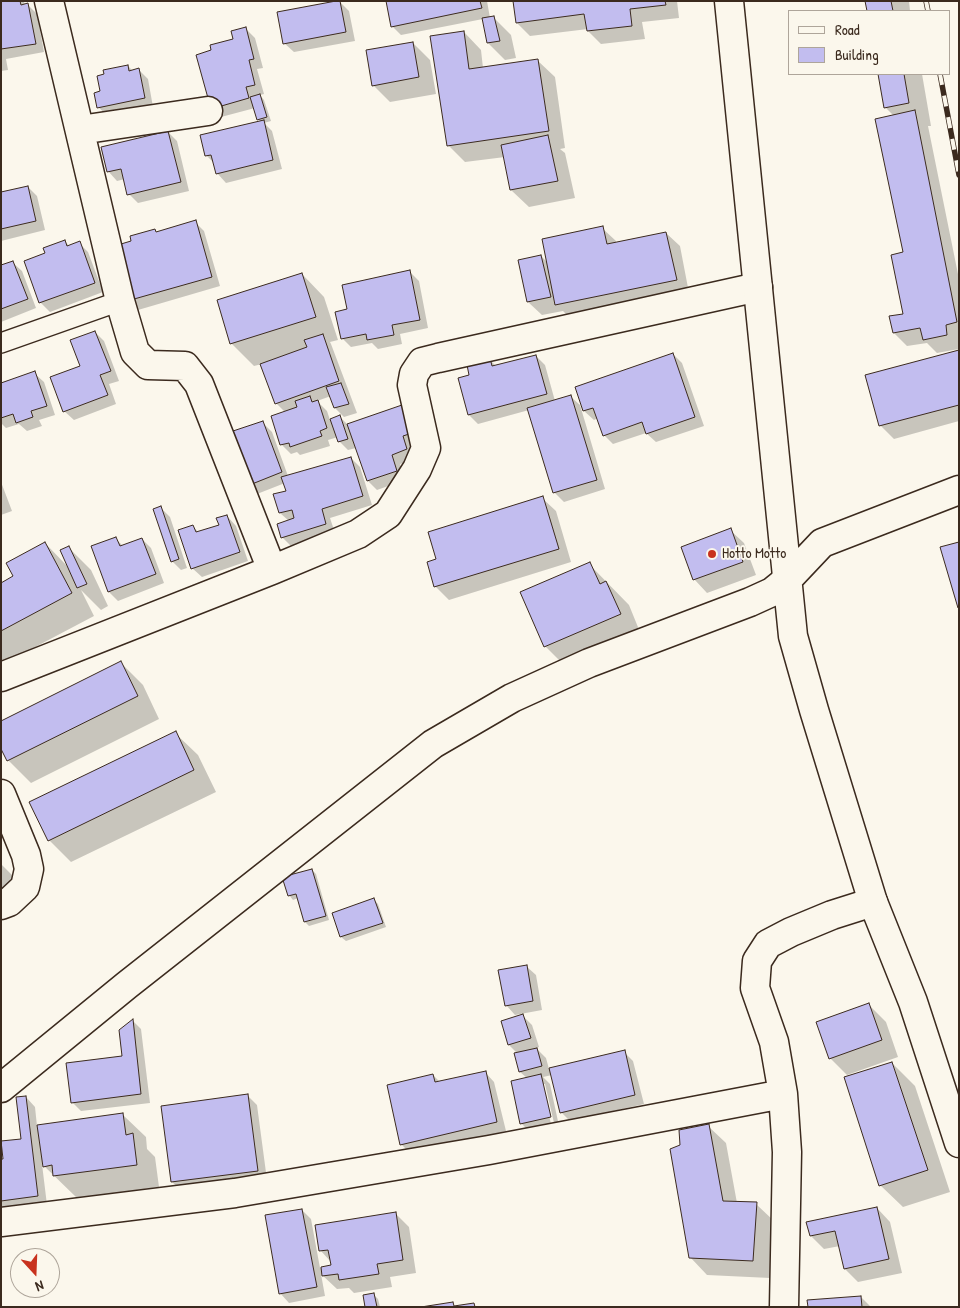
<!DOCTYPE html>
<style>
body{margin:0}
#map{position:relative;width:960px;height:1308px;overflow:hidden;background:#fbf7ec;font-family:"Patrick Hand",sans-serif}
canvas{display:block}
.frame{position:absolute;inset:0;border:2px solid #3b2a1e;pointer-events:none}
.legend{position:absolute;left:788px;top:10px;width:162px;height:65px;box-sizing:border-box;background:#fbf7ec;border:1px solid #aea59a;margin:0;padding:6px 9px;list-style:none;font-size:15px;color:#3b2a1e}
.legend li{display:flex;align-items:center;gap:10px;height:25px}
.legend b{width:25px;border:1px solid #aea59a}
.north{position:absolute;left:10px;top:1248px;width:50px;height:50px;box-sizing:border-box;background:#fbf7ec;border:1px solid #aea59a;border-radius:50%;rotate:160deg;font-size:14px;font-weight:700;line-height:20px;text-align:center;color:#3b2a1e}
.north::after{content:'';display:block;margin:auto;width:18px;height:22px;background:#c8321e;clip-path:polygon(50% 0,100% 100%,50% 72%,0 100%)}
</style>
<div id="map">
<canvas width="960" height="1308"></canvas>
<div class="frame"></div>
<ul class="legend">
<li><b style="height:6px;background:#fbf7ec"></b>Road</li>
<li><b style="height:14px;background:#c2bdef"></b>Building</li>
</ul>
<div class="north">N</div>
</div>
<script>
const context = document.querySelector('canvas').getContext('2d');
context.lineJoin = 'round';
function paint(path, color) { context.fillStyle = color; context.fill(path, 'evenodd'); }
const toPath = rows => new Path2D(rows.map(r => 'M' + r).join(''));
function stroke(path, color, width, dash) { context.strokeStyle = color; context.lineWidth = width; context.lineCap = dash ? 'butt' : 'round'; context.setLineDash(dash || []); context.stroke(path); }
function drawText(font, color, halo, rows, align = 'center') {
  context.font = font + ' "Patrick Hand",sans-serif'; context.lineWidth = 4; context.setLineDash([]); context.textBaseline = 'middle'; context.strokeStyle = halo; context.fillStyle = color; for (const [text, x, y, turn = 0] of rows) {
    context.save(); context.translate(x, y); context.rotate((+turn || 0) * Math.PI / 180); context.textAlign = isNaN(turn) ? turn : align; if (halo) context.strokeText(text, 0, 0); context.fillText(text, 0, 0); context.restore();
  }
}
paint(toPath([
 [1,1,23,1,26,5,28,5,37,14,44,52,6,59,8,70,1,71],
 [387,1,487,1,490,18,494,18,511,35,516,58,505,60,488,43,483,19,401,35,392,26],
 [514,1,677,1,679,18,642,22,645,39,601,44,588,31,588,29,530,36,517,23],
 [866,1,909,1,910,11,868,11],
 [340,2,349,11,355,41,294,52,284,43],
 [246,29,255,38,263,68,257,69,264,94,260,95,264,100,271,121,264,123,272,131,282,169,226,183,217,173,215,164,206,155,261,122,258,119,255,108,221,117,212,108,213,51,235,40],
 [464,32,481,50,483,68,537,60,555,77,565,148,560,149,565,153,575,198,529,207,511,190,505,157,465,162,448,145],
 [413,43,430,60,436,94,390,102,373,85],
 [128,66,133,71,139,70,148,79,153,107,108,116,98,107,102,92],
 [879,74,922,74,931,126,928,126,959,279,959,349,937,353,927,343,907,346,894,333,905,315,904,253,894,116,885,107],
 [168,132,177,141,189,191,138,203,129,194,125,179,117,181,108,171],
 [28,187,37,196,45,230,1,241,1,193],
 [195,222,204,231,220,286,138,310,129,301],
 [602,228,616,241,616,243,666,233,680,246,689,293,570,318,563,311,542,315,528,302,541,256,548,263],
 [65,241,69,246,79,243,88,252,103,292,50,312,40,302,46,254],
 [12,262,22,271,36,308,1,322,1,267],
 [410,272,419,281,428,328,400,334,402,344,378,349,372,343,351,347,342,338,348,310],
 [302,274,324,297,338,340,330,342,331,344,357,413,344,417,335,408,331,396,317,401,327,411,330,420,340,417,348,425,402,407,416,459,400,464,405,480,377,490,368,481,356,448,348,450,339,441,338,437,328,440,330,446,300,455,297,452,291,454,282,445,272,416,285,412,276,403,262,364,254,366,232,344,218,301],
 [95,332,104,341,119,381,109,384,116,404,74,420,64,411],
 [959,352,959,421,894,439,880,425],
 [673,354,682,363,704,426,656,442,646,433,613,444,604,435,598,418,594,420,584,411,576,388],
 [536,356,545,365,555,401,570,396,580,405,605,489,564,502,554,492,529,410,478,424,469,415,471,376,490,360,496,366],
 [34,373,44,382,55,415,39,420,42,426,27,431,19,424,6,428,1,423,1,384],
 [263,423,272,432,288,476,351,458,360,467,372,505,330,518,335,533,291,546,282,537,289,521,280,513,287,492,285,483,257,494,248,485],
 [1,482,12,511,1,515],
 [542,498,556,511,571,562,449,600,435,586,437,560],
 [161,508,170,517,187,568,181,570,172,561],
 [227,516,236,526,248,561,202,577,192,568,193,526,199,533,220,526],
 [730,530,744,543,756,575,707,593,694,579],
 [116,539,123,546,142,539,151,548,164,583,118,601,109,592],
 [45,543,69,568,69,548,91,570,108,606,101,610,81,590,94,616,1,665,1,584,15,577],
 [589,564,629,605,642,637,568,669,545,646],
 [121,663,143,685,159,719,31,783,8,760],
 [175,733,198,755,216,792,71,862,49,840],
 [1,864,14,877,23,908,1,914],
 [312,870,316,874,329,920,309,926,305,922,298,898,293,900,289,895],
 [374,900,378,904,386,927,346,941,341,937,334,914],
 [526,966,536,975,542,1010,515,1015,506,1005],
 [869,1005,886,1022,898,1057,847,1075,830,1058],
 [523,1016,532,1025,539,1047,536,1048,546,1058,549,1069,624,1052,633,1061,644,1104,570,1121,561,1112,552,1075,543,1077,550,1084,559,1126,530,1132,521,1123,527,1078,520,1072,518,1054,509,1045],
 [542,1084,545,1084,554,1123,551,1124],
 [132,1020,141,1029,150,1103,81,1111,72,1102,123,1057],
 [892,1063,915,1086,950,1192,903,1207,880,1185],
 [485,1072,494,1082,506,1131,411,1154,401,1144,433,1075,440,1082],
 [248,1096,257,1105,267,1180,182,1191,172,1182,163,1107],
 [26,1097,35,1107,37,1126,123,1115,146,1137,147,1149,155,1157,159,1187,77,1198,42,1164,47,1205,1,1211,1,1160,5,1160,22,1140],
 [708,1126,726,1143,737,1203,756,1204,774,1221,770,1278,707,1275,690,1257,681,1146],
 [877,1208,890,1222,902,1273,858,1282,845,1269,840,1246,824,1249,811,1236],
 [302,1210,311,1219,320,1268,332,1266,331,1262,321,1251,395,1213,409,1227,416,1273,390,1277,392,1287,354,1293,349,1288,337,1289,321,1274,325,1296,289,1303,280,1293],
 [374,1295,378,1299,380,1307,366,1307],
 [861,1297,871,1307,809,1307]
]), '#0003');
const building = toPath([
 [1,1,20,1,21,5,28,3,36,44,1,49,1,1],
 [336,1,340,1,346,32,283,44,277,12,336,1],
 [386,1,480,1,482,8,391,27,386,1],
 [513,1,665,1,666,5,630,9,632,26,587,31,584,14,516,23,513,1],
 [865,1,891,1,893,11,867,11,865,1],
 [494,16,500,41,487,43,482,18,494,16],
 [246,27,254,59,249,60,255,85,246,87,249,98,211,109,196,55,211,50,210,45,233,39,231,31,246,27],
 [464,31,469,69,538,59,549,131,447,146,430,36,464,31],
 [413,42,419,77,372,86,366,50,413,42],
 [128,65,129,71,139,68,145,98,97,108,94,93,100,91,97,76,104,74,103,70,128,65],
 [878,74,904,74,909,103,884,108,878,74],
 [260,94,267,117,257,120,250,97,260,94],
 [915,110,957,322,946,325,947,335,923,340,920,328,893,333,889,316,903,314,891,255,903,252,875,119,915,110],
 [264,120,273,160,216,174,211,155,205,156,200,135,264,120],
 [168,131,181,182,127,195,121,169,107,172,101,147,168,131],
 [548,135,558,181,510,190,501,145,548,135],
 [28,186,36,221,1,229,1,192,28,186],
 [196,220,212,277,127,301,111,247,131,241,130,236,155,229,156,232,196,220],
 [603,226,607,244,666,232,677,280,555,305,542,239,603,226],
 [65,240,67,246,80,241,95,283,39,303,24,261,45,253,43,248,65,240],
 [541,255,551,297,527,302,518,260,541,255],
 [13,261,28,299,1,309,1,265,13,261],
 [410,270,420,320,392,325,394,335,367,340,366,334,341,339,335,312,347,309,342,285,410,270],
 [302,273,316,317,230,344,217,300,302,273],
 [95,331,111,371,100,375,108,395,63,412,50,377,80,366,70,340,95,331],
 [323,334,339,381,275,404,260,364,307,347,304,340,323,334],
 [959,350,959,405,879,426,865,375,959,350],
 [673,353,695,417,646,434,642,422,603,436,593,408,583,411,575,387,673,353],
 [536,355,547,394,468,415,458,378,469,375,467,365,490,358,492,366,536,355],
 [35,371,47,406,31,411,33,417,16,423,13,414,1,418,1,383,35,371],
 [341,383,349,404,334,408,326,387,341,383],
 [571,395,597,480,553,493,527,408,571,395],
 [310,396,312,402,318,400,327,428,320,431,322,436,290,447,289,443,280,445,271,416,297,407,295,401,310,396],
 [402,405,412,433,403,436,407,449,392,455,397,471,367,481,347,424,402,405],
 [340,415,348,439,338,442,330,419,340,415],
 [263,421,282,472,247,486,227,433,263,421],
 [351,457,363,496,322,509,326,524,281,538,277,524,294,518,292,510,279,513,273,494,286,491,281,477,351,457],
 [543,496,559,549,434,587,427,562,436,559,428,532,543,496],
 [161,506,179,559,171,562,153,509,161,506],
 [227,515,240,552,191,569,178,530,193,525,196,532,219,525,216,518,227,515],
 [731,528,743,562,693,580,681,547,731,528],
 [116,537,120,546,142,538,156,574,108,592,91,546,116,537],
 [45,542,72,593,1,631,1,583,13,576,6,563,45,542],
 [959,542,959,608,958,608,940,547,959,542],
 [69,546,87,584,77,588,60,550,69,546],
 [590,562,600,584,606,581,621,614,544,647,520,592,590,562],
 [121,661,138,696,7,761,1,749,1,721,121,661],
 [176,731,194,770,48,841,29,802,176,731],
 [312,869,326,916,304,922,296,894,288,896,282,877,312,869],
 [374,898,383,923,340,937,332,913,374,898],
 [527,965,533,1001,505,1006,498,970,527,965],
 [869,1003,882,1040,829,1059,816,1022,869,1003],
 [523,1014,531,1038,508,1045,501,1021,523,1014],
 [133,1019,141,1094,71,1103,66,1063,122,1056,119,1030,133,1019],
 [537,1048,542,1066,519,1072,514,1053,537,1048],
 [625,1050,635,1095,560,1113,549,1068,625,1050],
 [892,1062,928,1170,879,1186,844,1077,892,1062],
 [486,1071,497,1122,400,1145,387,1085,433,1074,435,1082,486,1071],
 [541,1074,551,1117,520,1124,511,1081,541,1074],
 [248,1094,258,1171,171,1182,161,1106,248,1094],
 [26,1096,38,1196,1,1201,1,1159,3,1159,1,1141,21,1139,16,1097,26,1096],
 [123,1113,126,1135,133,1133,137,1165,53,1176,52,1165,43,1167,37,1125,123,1113],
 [709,1124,723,1201,757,1202,753,1261,689,1258,670,1149,680,1145,679,1130,709,1124],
 [877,1207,889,1259,844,1269,835,1231,810,1236,806,1222,877,1207],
 [302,1209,317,1287,279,1294,265,1215,302,1209],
 [396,1212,403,1260,377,1264,379,1274,339,1280,338,1274,322,1276,321,1267,331,1265,328,1250,319,1251,315,1225,396,1212],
 [374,1293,377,1307,365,1307,363,1295,374,1293],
 [861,1296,862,1307,808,1307,807,1300,861,1296],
 [453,1302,454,1306,474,1303,475,1307,421,1307,453,1302]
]);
paint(building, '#c2bdef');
stroke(building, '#3b2a1e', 1);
const lane = toPath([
 [1,343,120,301]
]);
const street = toPath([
 [49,1,120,301,135,352,148,365,185,366,199,384,272,570],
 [80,130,208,111],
 [1,677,272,570,358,534,388,514,417,469,426,448,412,385,414,374,422,362,438,358,758,287],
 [1,794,26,855,29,869,25,887,9,902,1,905],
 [1,1088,127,985,433,744,512,698,589,663,750,602,772,592,788,579],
 [1,1222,235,1193,489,1150,783,1094],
 [784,1307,787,1152,783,1094,774,1042,755,988,757,961,768,944,791,932,832,915,873,902]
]);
const secondary = toPath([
 [729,1,793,636,814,710,873,902,913,1002,959,1143],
 [788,579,822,543,959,490]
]);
stroke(lane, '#3b2a1e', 22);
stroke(street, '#3b2a1e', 31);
stroke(secondary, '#3b2a1e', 31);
stroke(lane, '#fbf7ec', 19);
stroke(street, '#fbf7ec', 28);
stroke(secondary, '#fbf7ec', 28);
const rail = toPath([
 [926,1,928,11],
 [940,74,959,175]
]);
stroke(rail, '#3b2a1e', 5.5);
stroke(rail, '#fbf7ec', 4, [11]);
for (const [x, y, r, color] of [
 [712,554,5,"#c8321e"]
]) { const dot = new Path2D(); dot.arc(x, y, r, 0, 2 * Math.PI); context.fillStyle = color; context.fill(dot); stroke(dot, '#fbf7ec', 2); }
drawText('15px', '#3b2a1e', '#fbf7ec', [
 ["Hotto Motto",722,554]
], 'left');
</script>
